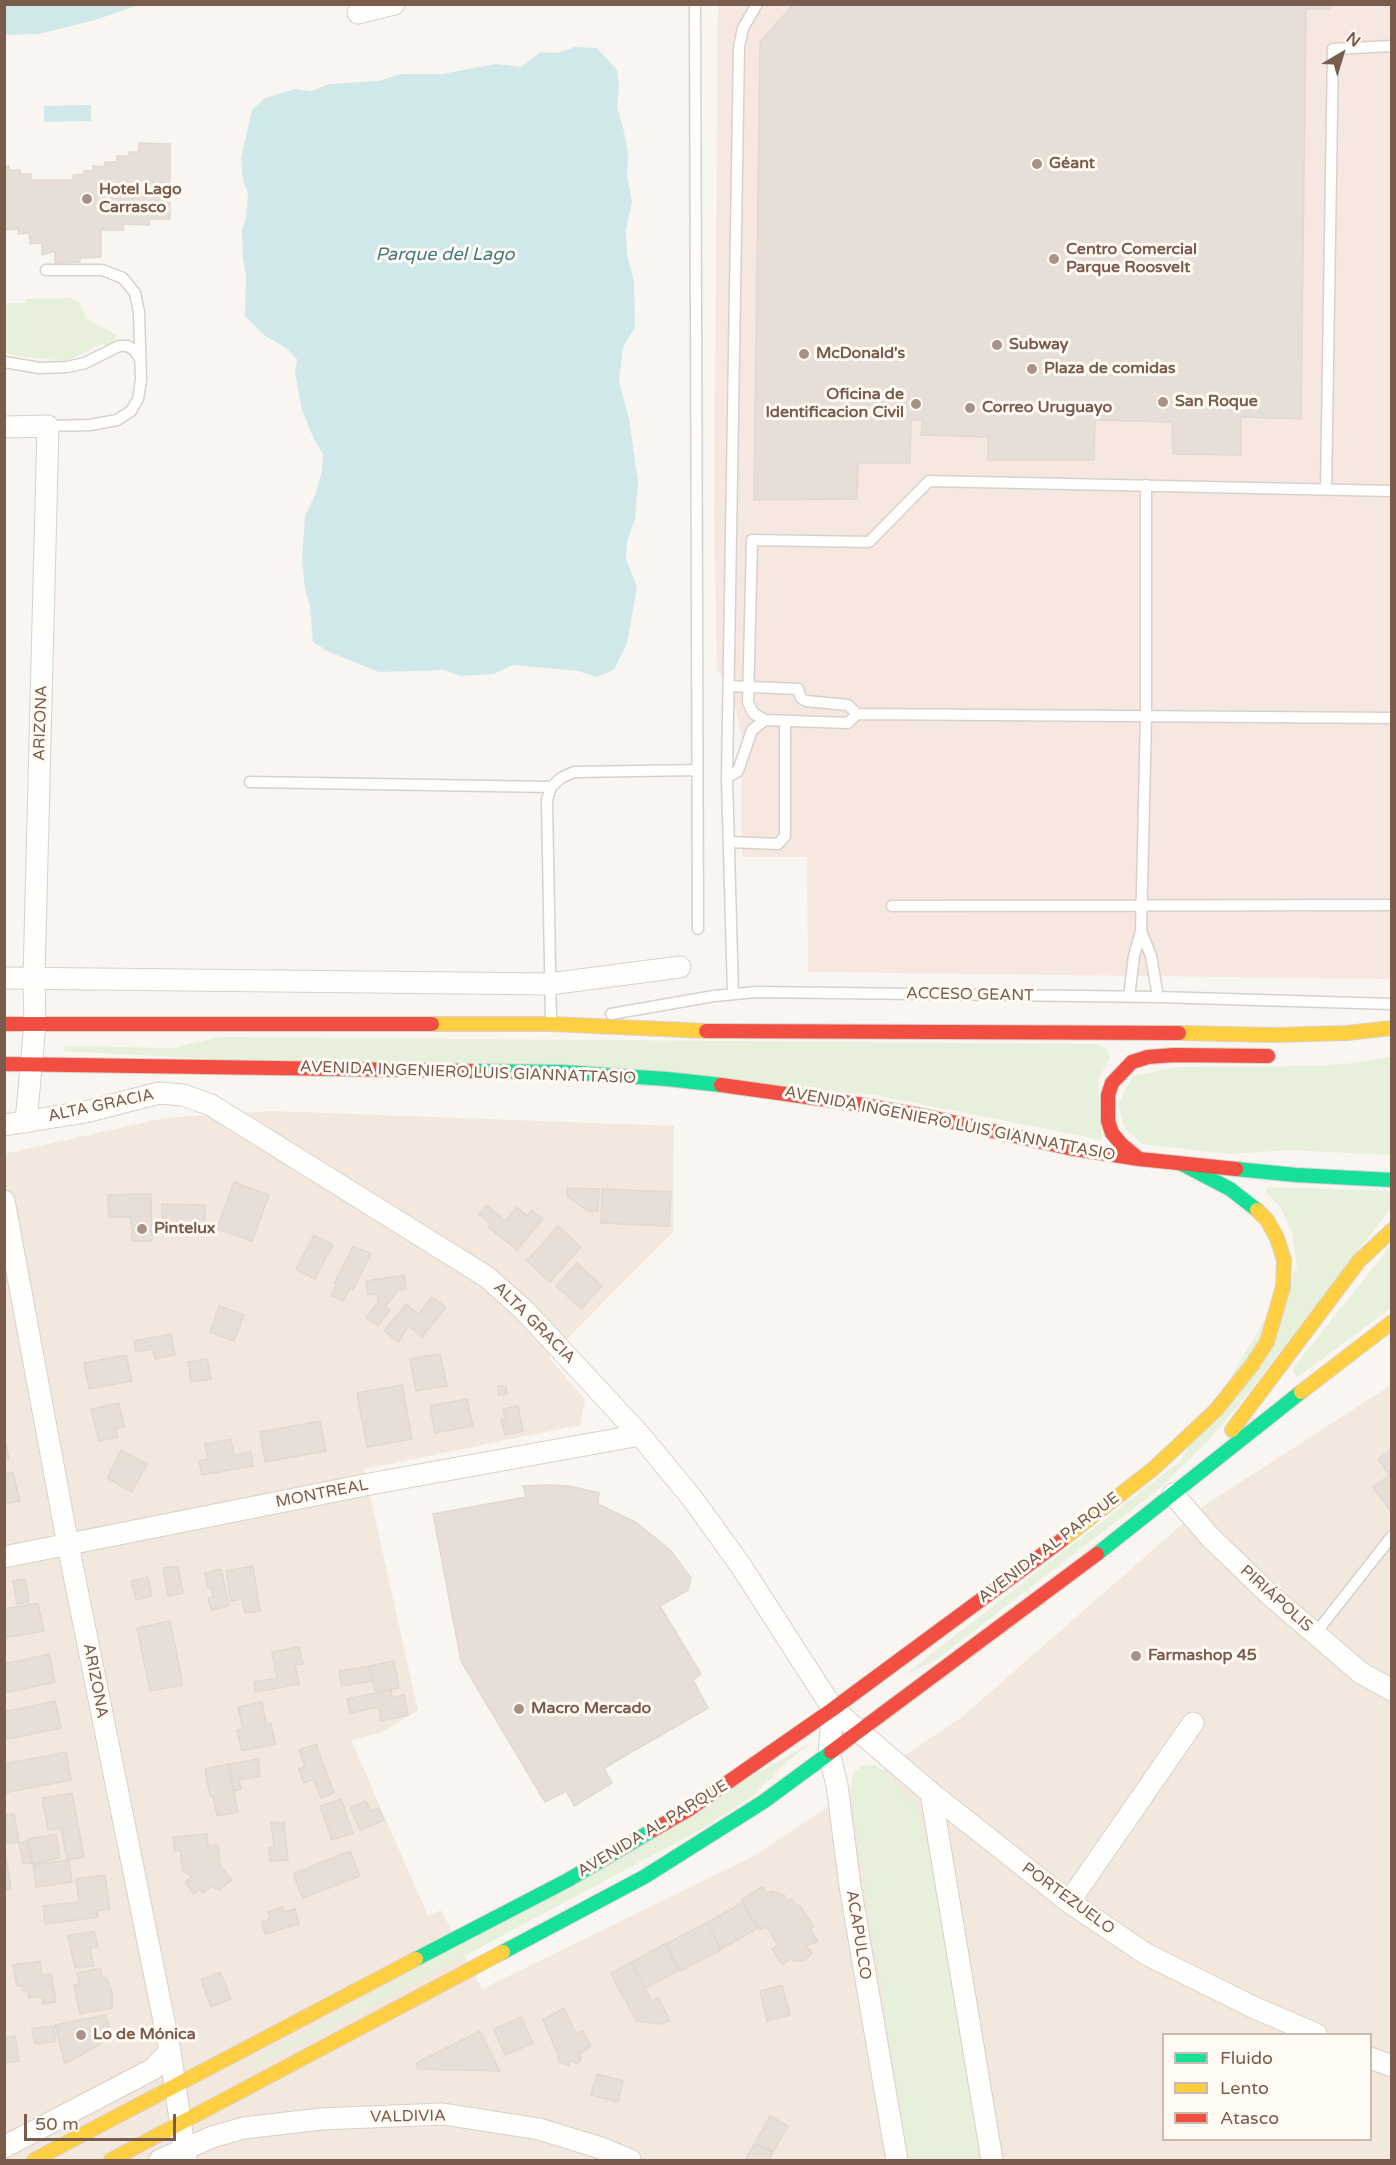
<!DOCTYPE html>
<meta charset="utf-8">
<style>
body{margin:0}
#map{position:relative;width:1396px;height:2165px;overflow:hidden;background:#f9f5f0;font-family:"Varela Round",sans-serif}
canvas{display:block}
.frame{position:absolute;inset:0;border:6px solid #7a5c4d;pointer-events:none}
.legend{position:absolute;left:1162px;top:2033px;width:210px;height:108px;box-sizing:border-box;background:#fffaf3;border:2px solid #cabbb1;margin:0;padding:8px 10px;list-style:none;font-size:18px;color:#7a5c4d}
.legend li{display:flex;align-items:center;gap:12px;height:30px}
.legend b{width:30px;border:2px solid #cabbb1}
.north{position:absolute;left:1312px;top:24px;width:60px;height:60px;-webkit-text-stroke:4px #fffaf3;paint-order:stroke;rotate:38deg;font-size:16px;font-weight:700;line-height:24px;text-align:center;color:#7a5c4d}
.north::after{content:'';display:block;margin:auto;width:21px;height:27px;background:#7a5c4d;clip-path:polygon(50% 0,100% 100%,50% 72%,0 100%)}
.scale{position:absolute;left:24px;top:2114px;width:152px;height:27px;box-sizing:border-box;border:3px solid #7a5c4d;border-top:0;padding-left:8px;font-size:18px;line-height:21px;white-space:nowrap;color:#7a5c4d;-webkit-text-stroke:4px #fffaf3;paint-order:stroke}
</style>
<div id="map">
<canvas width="1396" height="2165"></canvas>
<div class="frame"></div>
<ul class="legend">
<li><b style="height:8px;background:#16e098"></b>Fluido</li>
<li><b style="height:8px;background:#ffcf43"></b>Lento</li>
<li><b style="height:8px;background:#f24e42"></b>Atasco</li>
</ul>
<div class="north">N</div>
<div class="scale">50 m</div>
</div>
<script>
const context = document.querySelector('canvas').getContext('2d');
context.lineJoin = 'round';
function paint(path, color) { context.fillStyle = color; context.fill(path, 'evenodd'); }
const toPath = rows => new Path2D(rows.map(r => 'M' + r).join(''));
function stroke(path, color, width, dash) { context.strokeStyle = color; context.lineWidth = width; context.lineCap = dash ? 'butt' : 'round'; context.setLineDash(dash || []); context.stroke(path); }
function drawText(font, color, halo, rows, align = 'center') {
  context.font = font + ' "Varela Round",sans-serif'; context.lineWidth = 6; context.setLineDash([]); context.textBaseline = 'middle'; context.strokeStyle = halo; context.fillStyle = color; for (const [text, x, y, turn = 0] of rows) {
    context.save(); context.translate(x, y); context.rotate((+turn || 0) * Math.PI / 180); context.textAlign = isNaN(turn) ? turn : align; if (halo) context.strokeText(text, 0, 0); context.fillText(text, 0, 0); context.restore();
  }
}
paint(toPath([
 [271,1111,674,1126,673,1232,549,1357,585,1400,580,1425,364,1469,418,1710,381,1733,351,1740,428,1916,441,1910,482,1989,754,1856,962,1717,1202,1507,1391,1385,1391,2160,5,2160,4,1154,164,1118],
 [1164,2034,1370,2034,1370,2140,1164,2140]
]), '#f2e8de');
paint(toPath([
 [718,5,1391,5,1391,979,808,972,807,857,742,857,741,734,730,683,717,670,714,514]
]), '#f6e8e1');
paint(toPath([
 [70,298,80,303,87,319,116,335,114,342,106,349,103,343,67,361,16,356,5,352,4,303,26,303,26,299],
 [220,1037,1098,1044,1107,1050,1110,1058,1098,1079,1102,1140,869,1094,63,1051,64,1047,67,1046,173,1048],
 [1391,1056,1391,1155,1292,1150,1230,1154,1143,1144,1125,1129,1118,1104,1133,1076,1176,1067,1324,1066,1363,1062],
 [1268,1187,1391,1191,1391,1208,1238,1406,1208,1441,1160,1488,936,1660,903,1676,1180,1461,1297,1267,1292,1232,1281,1208,1268,1194,1266,1190],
 [1391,1245,1391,1308,1299,1376,1295,1375,1293,1371,1294,1367],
 [817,1739,789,1760,754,1795,702,1829,243,2074,269,2053],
 [875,1765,887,1774,911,1800,921,1816,939,1901,985,2160,908,2160,850,1788,853,1773,862,1766]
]), '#e7f0db');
paint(toPath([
 [4,5,5,4,139,5,95,20,39,34,5,35],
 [575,47,597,48,617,70,619,86,617,108,623,127,628,152,627,174,632,202,626,230,627,254,634,282,635,327,623,347,619,381,629,419,638,481,635,519,627,541,626,559,637,587,627,643,614,670,597,677,578,671,513,665,494,674,460,676,444,670,379,672,327,651,313,642,310,606,305,589,302,559,305,516,315,495,322,471,323,454,313,437,302,410,295,373,297,359,286,348,264,335,245,316,246,276,243,258,242,230,246,217,248,193,243,180,241,158,252,110,265,98,295,89,312,91,329,84,379,81,401,74,442,74,496,64,521,67,541,52,557,53],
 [91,105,91,121,44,122,44,106]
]), '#d0e8ea');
const building = toPath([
 [794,4,1331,4,1330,9,1306,9,1301,419,1241,417,1241,455,1173,454,1172,422,1095,420,1094,460,988,460,988,437,921,435,923,420,911,420,910,463,858,463,857,499,754,500,760,42,794,4],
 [139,143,170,144,170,219,149,219,150,225,122,224,124,230,101,230,101,257,80,258,80,262,55,263,55,251,42,255,42,243,30,244,29,233,18,234,18,229,4,230,4,166,9,166,9,170,20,170,20,174,31,174,31,180,73,180,73,175,84,174,84,171,93,171,93,166,104,167,105,162,117,162,117,156,129,156,129,152,139,152,139,143],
 [234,1182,269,1195,252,1241,217,1229,234,1182],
 [567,1188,599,1189,598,1211,588,1211,567,1196,567,1188],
 [602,1189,671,1192,669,1226,601,1223,602,1189],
 [151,1194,152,1241,132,1241,131,1217,109,1217,108,1195,151,1194],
 [162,1204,205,1205,204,1230,162,1228,162,1204],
 [487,1205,505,1221,517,1207,527,1216,532,1210,543,1219,517,1250,488,1227,491,1224,479,1214,487,1205],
 [558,1226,581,1247,550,1282,527,1261,558,1226],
 [314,1235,333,1245,315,1279,296,1269,314,1235],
 [353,1246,371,1254,353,1289,350,1288,343,1301,331,1295,337,1284,334,1283,353,1246],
 [577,1263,602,1286,581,1309,556,1286,577,1263],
 [404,1275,406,1289,398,1290,385,1307,390,1310,378,1326,366,1318,378,1302,377,1294,368,1295,366,1281,404,1275],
 [432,1297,446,1307,422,1337,409,1326,398,1342,384,1331,406,1304,419,1314,432,1297],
 [219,1306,244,1315,234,1341,210,1332,219,1306],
 [171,1334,175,1355,155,1359,153,1349,136,1352,134,1341,171,1334],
 [440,1354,447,1386,416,1391,410,1359,440,1354],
 [126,1355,132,1381,89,1389,84,1363,126,1355],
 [207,1359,211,1379,191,1382,188,1362,207,1359],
 [402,1385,412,1439,367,1447,357,1393,402,1385],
 [498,1386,506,1386,507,1394,498,1395,498,1386],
 [467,1399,473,1426,435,1433,430,1406,467,1399],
 [119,1403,124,1427,116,1429,118,1437,99,1441,91,1409,119,1403],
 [518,1406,523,1431,505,1435,501,1419,505,1419,503,1409,518,1406],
 [320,1421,326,1451,265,1462,260,1432,320,1421],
 [4,1432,9,1460,4,1460,4,1432],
 [231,1439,234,1455,251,1452,253,1466,202,1475,199,1461,208,1459,205,1444,231,1439],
 [1392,1449,1392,1513,1373,1487,1390,1475,1378,1459,1392,1449],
 [121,1450,147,1464,132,1492,107,1478,121,1450],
 [13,1472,20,1501,4,1504,4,1474,13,1472],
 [550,1485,569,1486,599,1493,598,1504,637,1523,670,1550,691,1578,688,1590,660,1606,701,1674,693,1680,708,1708,604,1768,612,1783,574,1806,566,1791,545,1802,461,1661,433,1514,526,1497,523,1486,550,1485],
 [178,1566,183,1593,168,1596,163,1568,178,1566],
 [253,1566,260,1611,245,1613,242,1599,231,1601,226,1571,253,1566],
 [221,1569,229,1606,211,1610,208,1598,213,1597,211,1587,208,1588,205,1573,221,1569],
 [148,1577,152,1596,136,1600,131,1581,148,1577],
 [25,1579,29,1602,17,1604,13,1581,25,1579],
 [38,1603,44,1631,4,1638,4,1609,38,1603],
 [170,1621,183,1685,150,1691,137,1628,170,1621],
 [299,1647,303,1664,295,1665,299,1684,255,1692,254,1682,277,1678,272,1652,299,1647],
 [49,1654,55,1682,4,1693,4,1664,49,1654],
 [394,1661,399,1688,375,1692,370,1666,394,1661],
 [370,1666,373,1681,342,1686,339,1671,370,1666],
 [391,1690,392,1698,404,1695,408,1715,381,1721,379,1707,350,1713,347,1699,391,1690],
 [55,1701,61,1728,4,1740,4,1712,55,1701],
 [262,1702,266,1724,271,1723,275,1744,242,1751,237,1730,243,1729,238,1707,262,1702],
 [316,1744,334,1793,321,1798,313,1779,304,1783,299,1769,305,1766,299,1750,316,1744],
 [66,1752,71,1780,4,1793,4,1764,66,1752],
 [258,1759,260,1776,239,1780,241,1789,234,1791,229,1764,258,1759],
 [228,1764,238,1812,217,1816,213,1796,210,1796,205,1769,228,1764],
 [72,1793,84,1857,67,1860,61,1828,48,1830,42,1798,72,1793],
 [341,1799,353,1833,332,1840,320,1806,341,1799],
 [366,1801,371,1811,379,1808,384,1820,360,1830,350,1808,366,1801],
 [14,1814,19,1842,4,1844,4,1816,14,1814],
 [284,1822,288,1860,270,1861,269,1848,274,1847,271,1823,284,1822],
 [56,1834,60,1858,33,1864,28,1839,56,1834],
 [207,1834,208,1846,218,1844,220,1866,232,1880,219,1890,212,1886,203,1893,200,1889,194,1894,185,1882,192,1877,183,1871,180,1850,175,1851,173,1837,207,1834],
 [27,1841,32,1863,23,1864,19,1843,27,1841],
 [4,1845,11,1889,4,1890,4,1845],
 [350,1851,360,1876,303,1898,293,1874,350,1851],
 [69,1860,72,1882,36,1887,33,1865,69,1860],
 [105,1875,110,1909,97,1911,98,1917,45,1924,43,1906,79,1902,76,1879,105,1875],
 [762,1887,767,1894,771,1891,784,1895,788,1901,792,1899,796,1906,799,1905,814,1927,810,1929,818,1942,806,1945,812,1954,804,1960,793,1961,792,1958,782,1964,772,1949,778,1945,766,1926,759,1930,741,1900,762,1887],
 [742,1903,758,1928,721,1949,707,1923,742,1903],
 [283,1907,284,1912,295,1909,299,1924,265,1934,262,1922,270,1919,268,1912,283,1907],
 [707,1923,721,1950,680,1971,666,1944,707,1923],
 [94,1931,98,1947,90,1948,94,1966,75,1968,68,1936,94,1931],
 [665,1944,678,1971,645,1988,632,1962,665,1944],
 [40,1961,42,1975,51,1974,56,2002,43,2004,42,1996,29,1998,28,1990,23,1991,22,1986,17,1986,13,1965,40,1961],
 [631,1962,652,2001,658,1998,670,2020,662,2024,636,2021,611,1974,631,1962],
 [100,1968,103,1979,106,1978,112,1991,112,2008,80,2014,74,1985,79,1984,77,1973,100,1968],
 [220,1972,231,1999,211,2007,201,1980,220,1972],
 [782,1985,790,2015,767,2021,760,1991,782,1985],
 [564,2008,576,2034,582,2031,591,2046,580,2054,581,2060,578,2063,574,2063,570,2060,569,2065,559,2062,558,2055,543,2020,564,2008],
 [106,2015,109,2026,102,2043,65,2064,55,2025,106,2015],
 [521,2017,533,2043,505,2055,494,2029,521,2017],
 [53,2026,56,2041,35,2044,32,2029,53,2026],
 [480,2031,500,2071,418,2069,416,2063,480,2031],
 [15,2036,19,2061,4,2063,4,2038,15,2036],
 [597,2074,623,2081,618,2102,591,2095,597,2074],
 [770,2116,788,2126,773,2152,755,2143,770,2116],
 [755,2143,772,2153,770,2160,745,2160,755,2143]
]);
paint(building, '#e6ded7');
stroke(building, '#e2d8d2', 1.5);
const lane = toPath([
 [695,6,698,929],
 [46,270,102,270,123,278,135,293,139,312,141,380,138,399,131,411,117,420,90,425,48,426],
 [4,362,40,368,67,367,85,363,119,346,128,346,135,351,140,359],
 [1326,489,1333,49,1392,46],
 [1392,491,929,481,869,542,752,540,748,703,754,714,765,720,848,723,857,714,1392,718],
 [729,686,798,689,801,698,806,701,848,705,857,714],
 [727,778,738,771,752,730,765,720],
 [250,782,551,787],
 [729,842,778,844,785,836,785,721],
 [892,906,1392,905],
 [1141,931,1151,956,1158,997],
 [733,994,727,778,739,47,743,28,757,4],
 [1129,997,1134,956,1141,931,1146,716,1146,485],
 [611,1014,714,996,756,992,1158,997,1392,1004],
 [551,1021,547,800,551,787,561,778,574,772,697,770],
 [1315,1634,1392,1536]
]);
const street = toPath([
 [358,13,394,4],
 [4,427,48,426,34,978,35,1024,26,1122],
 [4,978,549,984,680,967],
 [4,1125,85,1112,159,1093,183,1095,211,1105,487,1277,525,1311,640,1435,692,1498,741,1566,833,1709,931,1793,1069,1902,1146,1954,1253,2007,1316,2034],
 [4,1201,68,1545,170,2051,186,2160],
 [1173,1494,1210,1537,1270,1595,1361,1673,1392,1690],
 [4,1557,375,1483,640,1435],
 [833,1709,829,1753,837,1785,850,1886,897,2160],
 [931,1793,992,2160],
 [1069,1902,1193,1723],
 [1370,2058,1392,2066],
 [4,2147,153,2069,170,2051],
 [160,2160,212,2137,244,2128,321,2119,443,2114,539,2129,601,2148,630,2160]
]);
const fast = toPath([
 [474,1071,563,1072,667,1079,721,1085],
 [1182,1164,1230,1189,1257,1210],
 [1236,1169,1296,1175,1392,1180],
 [1097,1554,1301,1392],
 [503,1952,644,1877,763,1802,831,1752],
 [416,1959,568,1880,653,1830]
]);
const slow = toPath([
 [432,1024,551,1024,706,1031],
 [1179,1033,1274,1035,1347,1033,1392,1028],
 [1301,1392,1392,1322],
 [1232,1430,1359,1261,1392,1230],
 [1062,1540,1153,1469,1216,1410,1252,1365,1267,1342,1283,1287,1284,1260,1277,1238,1267,1220,1257,1210],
 [34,2160,416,1959],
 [111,2160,503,1952]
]);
const jam = toPath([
 [4,1024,432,1024],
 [706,1031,1179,1033],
 [4,1064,474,1071],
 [721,1085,864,1105,925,1116,1069,1148,1139,1159,1236,1169],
 [1139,1159,1122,1145,1112,1133,1108,1121,1108,1095,1112,1083,1132,1062,1148,1057,1174,1055,1268,1056],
 [831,1752,1097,1554],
 [653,1830,688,1810,833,1709,1062,1540]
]);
stroke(lane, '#d7d1cb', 13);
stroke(street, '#d7d1cb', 23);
stroke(fast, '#dad1cc', 16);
stroke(slow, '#dad1cc', 16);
stroke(jam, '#dad1cc', 16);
stroke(lane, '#fefefd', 10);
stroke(street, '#fefefd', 21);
stroke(fast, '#16e098', 14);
stroke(slow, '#ffcf43', 14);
stroke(jam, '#f24e42', 14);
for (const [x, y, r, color] of [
 [1037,164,6,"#a69286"],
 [87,199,6,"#a69286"],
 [1054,259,6,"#a69286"],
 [997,345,6,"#a69286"],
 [804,354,6,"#a69286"],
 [1032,369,6,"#a69286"],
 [1163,402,6,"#a69286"],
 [916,404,6,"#a69286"],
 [970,408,6,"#a69286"],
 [142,1229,6,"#a69286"],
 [1136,1656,6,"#a69286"],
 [519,1709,6,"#a69286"],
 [81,2035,6,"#a69286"]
]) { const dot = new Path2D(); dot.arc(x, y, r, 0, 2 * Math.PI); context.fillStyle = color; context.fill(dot); stroke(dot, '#fffaf3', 2); }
drawText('bold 16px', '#7a5c4d', '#fffaf3', [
 ["Géant",1049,164],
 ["Hotel Lago",99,190],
 ["Carrasco",99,208],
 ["Centro Comercial",1066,250],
 ["Parque Roosvelt",1066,268],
 ["Subway",1009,345],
 ["McDonald's",816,354],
 ["Plaza de comidas",1044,369],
 ["Oficina de",904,395,"right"],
 ["Identificacion Civil",904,413,"right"],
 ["San Roque",1175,402],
 ["Correo Uruguayo",982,408],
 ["Pintelux",154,1229],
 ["Farmashop 45",1148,1656],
 ["Macro Mercado",531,1709],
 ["Lo de Mónica",93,2035]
], 'left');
drawText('16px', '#7a5c4d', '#fffaf3', [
 ["ARIZONA",41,723,-88],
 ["ACCESO GEANT",970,995,1],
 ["AVENIDA INGENIERO LUIS GIANNATTASIO",468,1073,2],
 ["ALTA GRACIA",101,1106,-12],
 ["AVENIDA INGENIERO LUIS GIANNATTASIO",950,1124,11],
 ["ALTA GRACIA",534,1323,45],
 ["MONTREAL",322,1494,-11],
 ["AVENIDA AL PARQUE",1049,1548,-37],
 ["PIRIÁPOLIS",1276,1599,42],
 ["ARIZONA",95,1681,79],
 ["AVENIDA AL PARQUE",653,1829,-31],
 ["PORTEZUELO",1068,1899,36],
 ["ACAPULCO",858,1935,81],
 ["VALDIVIA",408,2117,-1]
]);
drawText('italic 18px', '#437c86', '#fffaf3', [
 ["Parque del Lago",445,255]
]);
</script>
